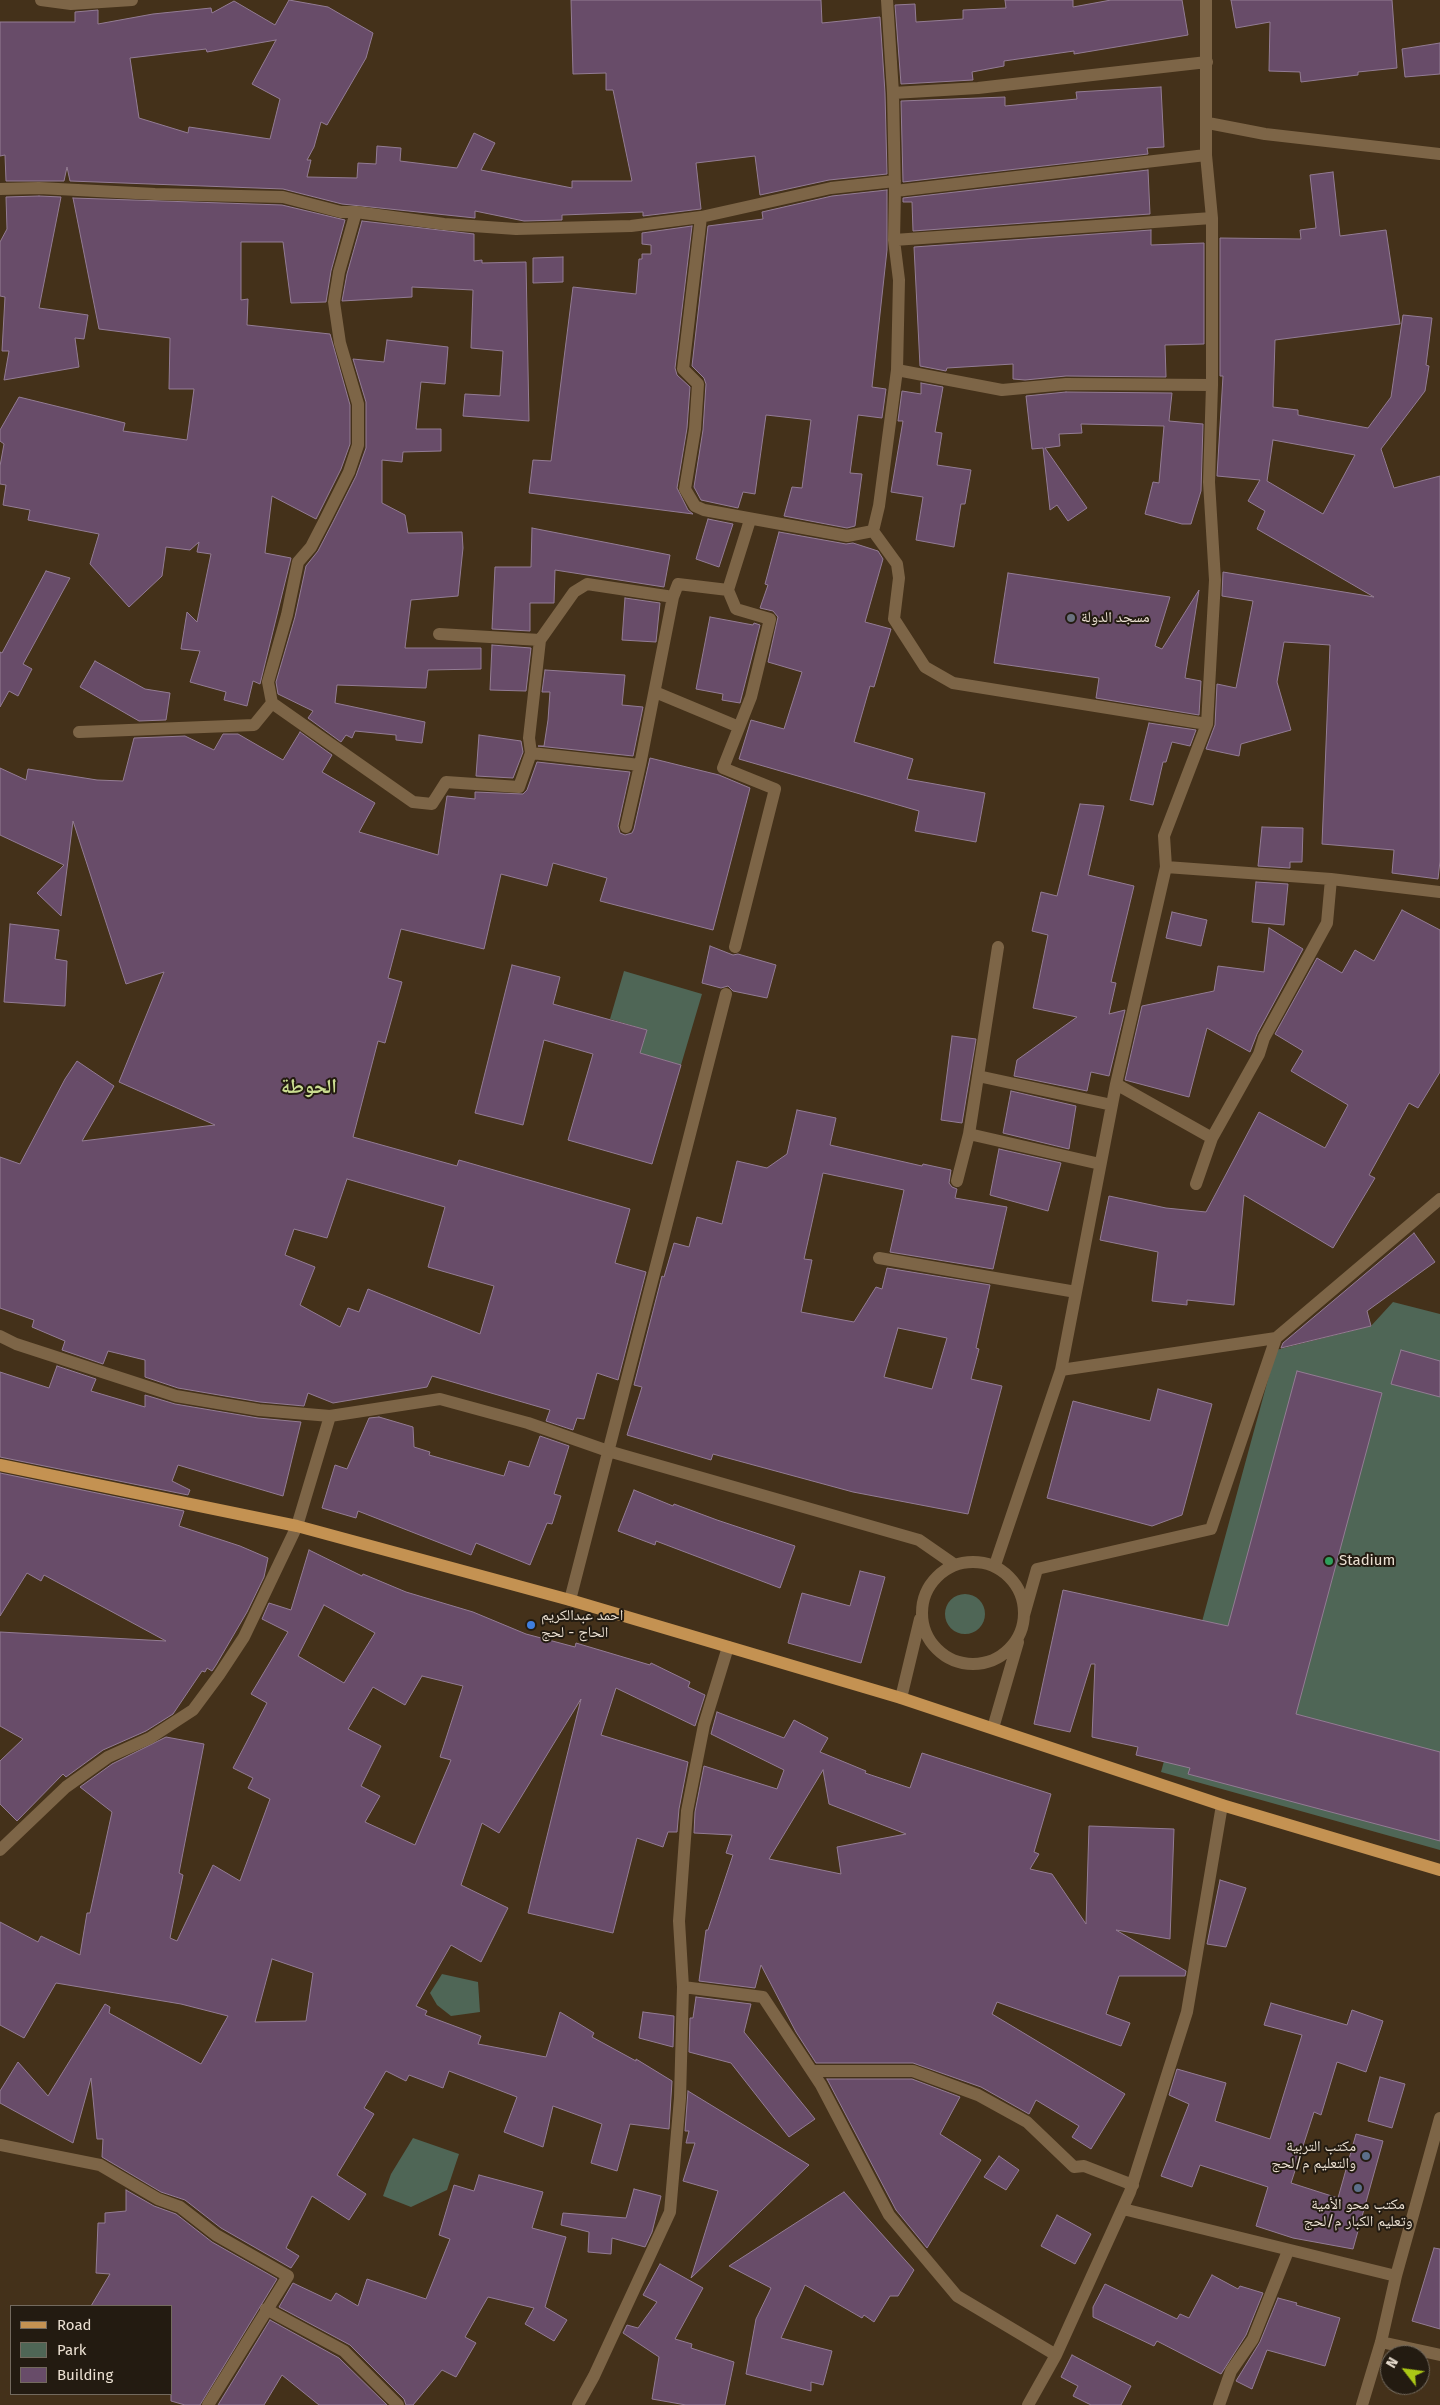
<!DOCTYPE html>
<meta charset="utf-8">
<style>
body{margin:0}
#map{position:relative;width:1440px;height:2405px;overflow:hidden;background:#44311a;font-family:"Fira Sans",sans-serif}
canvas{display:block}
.legend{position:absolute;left:10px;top:2305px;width:162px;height:90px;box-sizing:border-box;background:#231b11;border:1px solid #736a5e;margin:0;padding:6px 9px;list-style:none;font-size:15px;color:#ebe0d2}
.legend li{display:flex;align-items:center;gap:10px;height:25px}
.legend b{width:25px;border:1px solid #736a5e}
.north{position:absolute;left:1380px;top:2345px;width:50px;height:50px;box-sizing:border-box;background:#231b11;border:1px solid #736a5e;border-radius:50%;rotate:300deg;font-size:14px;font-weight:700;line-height:20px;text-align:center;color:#ebe0d2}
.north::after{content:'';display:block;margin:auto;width:18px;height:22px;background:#abc716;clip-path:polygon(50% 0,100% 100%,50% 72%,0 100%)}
</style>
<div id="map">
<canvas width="1440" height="2405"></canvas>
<ul class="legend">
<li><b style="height:6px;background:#c49252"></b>Road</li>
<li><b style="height:14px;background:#4f6656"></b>Park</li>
<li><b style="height:14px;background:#684c69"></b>Building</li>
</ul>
<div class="north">N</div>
</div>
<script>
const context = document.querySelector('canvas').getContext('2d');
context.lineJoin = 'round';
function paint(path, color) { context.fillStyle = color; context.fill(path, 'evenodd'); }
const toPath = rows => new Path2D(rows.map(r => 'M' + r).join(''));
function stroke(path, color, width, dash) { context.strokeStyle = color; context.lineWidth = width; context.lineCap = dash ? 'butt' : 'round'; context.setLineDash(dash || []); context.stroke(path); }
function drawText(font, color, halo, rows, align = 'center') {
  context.font = font + ' "Fira Sans","Noto Naskh Arabic",sans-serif'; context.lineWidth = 4; context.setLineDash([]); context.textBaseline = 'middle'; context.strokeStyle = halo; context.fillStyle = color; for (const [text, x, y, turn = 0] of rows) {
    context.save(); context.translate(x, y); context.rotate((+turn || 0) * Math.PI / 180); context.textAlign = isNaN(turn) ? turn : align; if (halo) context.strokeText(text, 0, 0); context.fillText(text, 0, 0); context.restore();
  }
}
paint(toPath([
 [624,971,702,994,681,1065,640,1053,647,1030,610,1019],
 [1393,1302,1440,1314,1440,1850,1161,1772,1276,1350,1371,1326],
 '945 1614a20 20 0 1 1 40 0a20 20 0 1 1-40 0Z',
 [442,1974,478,1982,480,2012,451,2016,437,2005,430,1993],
 [413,2138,459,2154,447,2190,411,2207,383,2196,391,2174]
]), '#4f6656');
const building = toPath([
 [289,0,328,7,373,33,366,58,327,125,321,122,314,147,307,160,311,160,307,177,357,178,358,163,376,164,377,146,401,148,400,161,457,168,474,133,495,143,481,170,572,188,572,181,632,181,613,90,606,90,606,73,573,74,571,0,821,0,822,23,880,17,885,93,887,174,829,180,760,195,755,156,696,163,701,209,643,216,643,212,562,215,562,220,524,221,475,211,475,218,342,204,283,189,70,181,67,167,64,181,6,181,5,155,0,156,0,22,75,22,75,12,98,10,98,24,153,14,211,8,212,13,234,1,275,25,289,0],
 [276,40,252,84,280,99,270,139,189,127,188,133,139,118,130,58,206,49,207,52,276,40],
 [1005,0,1073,0,1073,7,1111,0,1182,0,1188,35,1074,54,1074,51,1004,61,1004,66,972,72,973,80,901,84,895,5,915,4,916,22,963,19,963,10,1006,8,1005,0],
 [1231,0,1392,0,1397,68,1358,72,1358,75,1301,82,1300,72,1269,71,1270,22,1236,28,1231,0],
 [1440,43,1440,74,1405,77,1402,49,1440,43],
 [1161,87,1164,147,1147,148,1148,154,903,182,901,101,1005,97,1005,106,1077,99,1076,92,1161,87],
 [1148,170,1150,214,913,231,912,202,903,202,903,198,1148,170],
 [1333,172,1340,236,1386,230,1400,324,1275,340,1273,407,1298,410,1298,415,1368,428,1391,397,1403,315,1432,318,1426,365,1429,366,1425,391,1381,449,1394,488,1440,476,1440,861,1438,879,1392,873,1394,850,1322,844,1330,645,1284,642,1277,682,1291,730,1241,744,1239,756,1206,749,1215,725,1217,684,1236,688,1253,601,1222,596,1223,572,1374,597,1257,529,1265,511,1248,501,1260,480,1217,476,1223,376,1220,376,1220,238,1301,239,1300,230,1316,228,1310,175,1333,172],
 [1273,440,1355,455,1323,514,1267,481,1273,440],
 [887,190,887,250,872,387,886,389,882,418,858,415,850,473,862,474,855,526,847,528,784,516,792,487,802,488,811,420,766,415,755,494,743,492,738,508,701,500,694,487,703,430,706,384,704,378,692,366,708,226,763,219,762,212,832,196,887,190],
 [39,196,61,197,39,308,88,315,84,339,75,338,79,367,4,380,9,351,2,351,5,297,0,296,0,242,7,229,6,197,39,196],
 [73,198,282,205,345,220,331,271,326,302,291,303,283,242,241,242,241,300,248,299,247,325,330,334,350,405,350,444,341,469,316,519,272,496,265,553,291,558,260,684,253,681,247,706,224,700,226,692,190,682,200,651,181,649,187,612,197,622,211,554,197,552,199,542,190,550,166,547,162,576,129,607,90,564,99,534,28,520,30,510,3,505,6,485,0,484,0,466,4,444,0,441,0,430,19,397,125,423,123,431,187,440,194,389,169,389,170,338,99,329,73,198],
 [362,221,474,234,474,261,482,260,482,263,526,262,529,421,463,416,465,394,500,396,503,351,471,348,473,290,412,287,412,297,342,301,347,274,362,221],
 [692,226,675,368,677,375,690,387,687,428,677,488,688,510,693,514,529,493,533,460,551,461,573,287,636,294,639,259,642,259,642,254,651,254,651,245,642,244,642,233,692,226],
 [1151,230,1151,245,1204,243,1204,344,1165,345,1166,377,1066,376,1025,380,1013,379,1013,364,947,368,946,371,920,366,914,247,1151,230],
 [563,257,563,282,533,283,533,258,563,257],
 [387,340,448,347,445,384,421,382,416,429,441,429,441,451,403,452,402,462,382,460,382,503,405,515,408,533,462,532,463,548,458,596,411,600,405,648,481,648,481,669,428,670,426,688,337,685,335,703,425,722,422,743,396,740,396,735,355,731,352,738,346,735,341,742,308,718,313,711,278,694,276,682,295,617,306,566,318,551,333,522,356,476,366,448,366,402,353,359,384,362,387,340],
 [921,383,943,387,935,432,942,433,937,465,971,470,965,504,961,504,954,547,916,540,923,497,891,492,903,421,898,421,902,391,921,394,921,383],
 [1066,392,1172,393,1169,421,1203,424,1201,491,1191,524,1182,524,1145,514,1153,482,1159,483,1164,426,1081,424,1082,433,1059,434,1060,446,1045,448,1087,508,1068,521,1057,505,1050,510,1043,448,1032,449,1026,396,1066,392],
 [708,519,733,524,719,567,696,559,708,519],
 [532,528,670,555,664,587,555,570,554,603,530,603,530,631,492,629,495,567,531,567,532,528],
 [779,532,846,544,853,543,878,551,883,559,865,622,891,629,874,687,870,686,854,742,913,759,907,779,985,793,976,842,915,831,919,811,739,759,751,720,784,729,802,672,768,662,778,617,773,611,760,608,768,585,765,584,779,532],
 [46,571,70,578,23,664,32,669,18,696,9,691,0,707,0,652,2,653,46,571],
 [1008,573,1170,597,1155,646,1162,649,1199,590,1185,678,1201,681,1199,715,1096,698,1099,678,994,663,1008,573],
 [625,598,660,603,656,642,622,640,625,598],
 [710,617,753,625,754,623,760,625,740,703,722,700,723,694,696,689,710,617],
 [492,645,531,648,526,691,490,690,492,645],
 [95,661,145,689,170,693,166,720,139,721,80,687,95,661],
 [545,670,625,675,622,705,643,707,633,756,538,746,544,746,548,720,550,692,542,692,545,670],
 [1149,723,1196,730,1190,746,1172,742,1166,762,1163,762,1153,805,1130,800,1149,723],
 [300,732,332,755,322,772,375,803,359,832,438,855,447,796,475,799,475,792,523,794,527,790,537,762,630,772,618,826,620,833,625,835,632,833,634,829,650,758,719,775,750,788,713,930,600,901,607,878,553,863,547,886,501,874,484,949,401,929,388,978,402,982,385,1043,378,1041,353,1137,457,1166,459,1160,630,1209,615,1263,646,1272,618,1380,597,1373,584,1419,577,1418,573,1430,546,1421,550,1410,432,1376,427,1387,333,1403,308,1393,304,1406,260,1402,178,1388,145,1377,145,1360,108,1351,103,1364,62,1350,65,1341,32,1327,34,1320,0,1308,0,1157,20,1164,65,1079,77,1061,114,1086,82,1141,215,1125,119,1082,164,972,126,984,73,821,61,916,37,893,64,865,0,835,0,768,26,780,28,769,97,780,123,781,134,738,185,736,214,750,223,734,238,734,283,760,300,732],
 [347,1179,445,1207,428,1267,494,1286,480,1334,368,1289,359,1312,348,1308,340,1327,300,1305,315,1267,285,1255,294,1229,327,1238,347,1179],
 [479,735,521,741,523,752,513,778,476,776,479,735],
 [1080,804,1104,806,1088,875,1134,886,1111,982,1116,983,1109,1014,1125,1010,1109,1076,1091,1072,1087,1091,1014,1076,1017,1060,1077,1017,1033,1008,1048,935,1032,931,1041,892,1057,896,1080,804],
 [1262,827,1303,828,1302,862,1290,862,1290,868,1258,866,1262,827],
 [1256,882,1288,884,1284,925,1252,922,1256,882],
 [1402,910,1440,930,1440,1072,1418,1108,1409,1103,1369,1175,1375,1178,1333,1248,1244,1195,1234,1305,1187,1300,1187,1305,1152,1301,1158,1252,1100,1240,1109,1196,1166,1208,1206,1212,1259,1112,1325,1148,1348,1105,1291,1071,1303,1051,1275,1034,1317,958,1342,973,1355,950,1374,961,1402,910],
 [1172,912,1207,920,1201,946,1166,938,1172,912],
 [10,924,59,930,55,959,67,961,65,1006,4,1002,10,924],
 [1269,928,1303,949,1257,1034,1250,1052,1207,1028,1189,1097,1125,1080,1142,1006,1214,991,1218,966,1264,972,1269,928],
 [710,946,733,955,738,954,776,965,767,998,733,991,728,986,721,988,702,983,710,946],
 [512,965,560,977,553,1004,647,1030,640,1053,681,1065,652,1164,568,1140,593,1054,544,1040,523,1125,475,1113,512,965],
 [952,1036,976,1039,962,1123,941,1120,952,1036],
 [1011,1091,1076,1106,1069,1149,1003,1133,1011,1091],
 [797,1110,836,1118,830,1145,922,1166,923,1164,951,1170,949,1183,952,1187,957,1189,955,1198,1007,1207,993,1269,890,1252,904,1190,823,1173,804,1259,812,1260,801,1312,854,1322,876,1287,882,1289,887,1268,990,1285,976,1348,979,1349,971,1379,1002,1386,968,1514,853,1492,713,1454,711,1460,627,1435,642,1387,634,1385,662,1276,664,1277,674,1243,689,1247,697,1217,722,1224,737,1161,767,1168,787,1154,797,1110],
 [898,1328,947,1338,932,1389,884,1377,898,1328],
 [999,1149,1061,1163,1048,1211,990,1195,999,1149],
 [1414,1233,1435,1262,1367,1311,1371,1326,1281,1348,1283,1343,1414,1233],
 [1401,1350,1440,1361,1440,1397,1391,1384,1401,1350],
 [57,1366,96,1379,91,1391,145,1407,145,1395,175,1404,258,1418,301,1422,283,1496,178,1465,172,1481,190,1490,188,1495,0,1457,0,1372,49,1388,57,1366],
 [1297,1371,1382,1393,1296,1714,1440,1752,1440,1841,1188,1774,1190,1768,1136,1755,1138,1747,1092,1737,1095,1664,1091,1664,1070,1732,1034,1724,1063,1590,1228,1626,1297,1371],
 [1158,1389,1212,1404,1182,1515,1152,1526,1047,1498,1073,1401,1150,1421,1158,1389],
 [379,1417,413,1427,414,1447,430,1452,429,1455,504,1476,509,1461,529,1467,540,1436,569,1446,554,1494,561,1496,552,1524,547,1523,530,1565,476,1543,471,1555,358,1511,356,1518,322,1508,335,1465,347,1469,369,1418,379,1417],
 [0,1473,184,1511,179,1526,240,1546,268,1558,264,1577,247,1612,216,1665,212,1671,207,1668,205,1672,202,1671,173,1714,146,1731,103,1750,66,1777,63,1774,17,1821,0,1804,0,1761,23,1739,0,1726,0,1632,166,1641,44,1575,41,1581,27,1573,0,1616,0,1473],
 [634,1490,673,1506,674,1504,717,1520,795,1546,780,1588,656,1541,655,1545,618,1531,634,1490],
 [309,1550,362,1576,363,1574,406,1592,473,1612,526,1634,575,1647,576,1643,650,1665,651,1663,690,1682,688,1687,705,1695,695,1726,616,1688,601,1735,688,1762,679,1809,677,1832,668,1832,663,1847,637,1838,613,1933,528,1913,581,1699,499,1833,482,1823,461,1885,508,1908,481,1962,451,1945,416,2006,427,2011,425,2015,481,2036,478,2044,546,2057,560,2012,594,2033,592,2037,636,2061,636,2059,672,2081,669,2129,630,2124,617,2171,591,2163,602,2124,553,2106,543,2147,504,2132,517,2097,449,2071,443,2088,409,2075,406,2081,386,2071,364,2108,374,2114,337,2175,366,2194,349,2220,312,2196,286,2248,299,2256,291,2268,221,2228,185,2200,161,2192,102,2157,103,2139,97,2139,91,2078,73,2143,0,2103,0,2091,18,2062,48,2096,105,2004,110,2007,109,2013,201,2064,228,2016,181,2004,56,1983,24,2038,0,2025,0,1922,38,1942,41,1936,80,1955,87,1913,90,1913,112,1812,80,1787,112,1764,166,1737,204,1744,179,1873,183,1875,170,1938,177,1941,213,1865,240,1881,270,1799,248,1788,253,1778,233,1768,267,1703,251,1694,288,1632,262,1619,269,1603,291,1610,309,1550],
 [324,1605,375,1633,344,1683,298,1656,324,1605],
 [422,1676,463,1686,440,1757,451,1760,415,1845,365,1822,380,1796,361,1786,381,1746,348,1729,373,1687,405,1705,422,1676],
 [272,1959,313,1973,306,2021,255,2022,272,1959],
 [860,1571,885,1577,861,1663,788,1643,802,1593,850,1606,860,1571],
 [717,1712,784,1738,794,1720,828,1738,820,1752,866,1771,865,1773,910,1788,922,1753,1051,1794,1034,1852,1039,1854,1030,1869,1052,1874,1086,1924,1089,1826,1174,1829,1170,1939,1116,1930,1186,1971,1185,1976,1119,1976,1106,2014,1130,2023,1121,2046,997,2002,992,2014,1125,2094,1091,2149,1072,2137,1079,2126,1036,2100,1029,2114,981,2087,913,2063,816,2063,796,2032,761,1965,755,1988,699,1981,706,1930,708,1930,733,1855,726,1853,732,1835,694,1833,695,1812,704,1766,777,1789,784,1770,711,1734,717,1712],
 [823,1770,829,1804,906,1834,837,1847,841,1874,769,1859,823,1770],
 [1220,1880,1246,1888,1226,1947,1207,1944,1220,1880],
 [696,1997,751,2004,744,2032,815,2119,789,2137,731,2063,689,2052,690,2018,693,2018,696,1997],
 [1271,2003,1347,2025,1352,2010,1383,2021,1366,2072,1337,2062,1321,2115,1314,2112,1291,2183,1338,2198,1356,2134,1383,2141,1353,2249,1293,2238,1256,2226,1268,2187,1200,2165,1192,2187,1161,2176,1189,2104,1169,2095,1177,2069,1226,2083,1215,2121,1270,2139,1302,2035,1264,2025,1271,2003],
 [643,2012,674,2016,673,2047,639,2038,643,2012],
 [1380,2077,1405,2084,1392,2128,1368,2121,1380,2077],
 [827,2079,912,2079,960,2097,940,2134,981,2160,927,2248,896,2210,827,2079],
 [688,2091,809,2165,691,2278,718,2191,683,2181,695,2143,686,2143,689,2131,685,2131,688,2091],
 [999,2156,1019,2170,1006,2190,984,2177,999,2156],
 [479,2175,543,2192,532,2228,566,2237,545,2307,567,2320,554,2341,525,2324,534,2308,488,2297,465,2337,476,2343,456,2377,442,2370,413,2405,406,2405,404,2399,350,2345,279,2307,293,2283,331,2301,336,2293,358,2306,367,2279,426,2299,450,2239,439,2235,454,2185,474,2191,479,2175],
 [634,2189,661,2196,652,2232,645,2247,612,2238,611,2254,588,2252,589,2232,561,2225,563,2213,626,2218,634,2189],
 [126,2190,154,2206,176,2214,212,2242,277,2279,200,2405,185,2405,171,2401,171,2306,91,2306,110,2274,96,2273,98,2223,105,2223,105,2213,126,2211,126,2190],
 [844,2192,914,2270,898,2296,890,2296,874,2322,864,2315,862,2318,805,2285,781,2338,832,2351,823,2385,811,2382,811,2391,746,2374,756,2319,771,2288,729,2266,844,2192],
 [1057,2215,1091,2234,1075,2264,1041,2246,1057,2215],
 [1434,2248,1440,2249,1440,2329,1412,2321,1434,2248],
 [660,2264,703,2288,675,2339,692,2344,691,2348,734,2362,725,2405,686,2405,652,2399,659,2357,623,2333,627,2325,638,2328,657,2302,643,2295,660,2264],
 [1212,2275,1238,2289,1240,2286,1263,2293,1246,2335,1221,2374,1157,2341,1154,2346,1093,2317,1093,2307,1105,2284,1177,2319,1180,2314,1189,2318,1212,2275],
 [1278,2298,1297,2303,1296,2305,1340,2318,1325,2366,1267,2350,1252,2389,1236,2381,1260,2342,1278,2298],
 [270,2320,339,2358,387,2405,319,2405,282,2375,264,2405,218,2405,270,2320],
 [1072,2355,1131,2386,1121,2405,1091,2405,1073,2396,1078,2386,1061,2377,1072,2355]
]);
paint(building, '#684c69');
stroke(building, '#937c94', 1);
stroke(toPath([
 [41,0,71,4,132,0],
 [887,0,893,93,895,191,894,240,899,280,897,370,879,506,873,531,897,564,899,578,894,619,925,667,953,683,1207,724],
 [893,93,978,88,1207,62],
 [1208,123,1265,134,1440,154],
 [0,189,39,188,155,194,283,197,341,212,356,212,444,224,516,229,631,226,701,217,831,188,895,181],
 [895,191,1206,155],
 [356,212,339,272,334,302,340,343,358,404,358,445,349,472,326,518,311,547,298,562,287,615,268,682,272,703,413,802,432,804,446,782,519,787,531,753,529,738,540,640,574,592,587,584,673,597,678,584,728,590,750,520],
 [701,217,683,369,698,384,695,429,685,489,695,506,704,510,847,536,873,531],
 [894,240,1212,218],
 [897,370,1002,390,1066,384,1212,385],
 [728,590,736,609,770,619,751,697,723,768,775,789,735,947],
 [439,634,540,640],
 [655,692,739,727],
 [79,732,254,725,272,703],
 [531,753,640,765],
 [626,827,640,765,673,597],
 [1166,867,1331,879,1440,892],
 [998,947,969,1134,1100,1164],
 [978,1076,1112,1105],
 [1116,1084,1212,1138,1196,1184],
 [1212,1138,1259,1054,1264,1038,1327,923,1331,879],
 [957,1181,969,1134],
 [879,1258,1076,1292],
 [0,1336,16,1344,176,1396,259,1410,330,1416,440,1399,528,1423,608,1451,919,1540,955,1565],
 [1276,1338,1440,1199],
 [1061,1370,1116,1084,1166,867,1164,836,1207,724,1215,580,1209,482,1212,385,1212,218,1206,155,1206,0],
 '922 1613a51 51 0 1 1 102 0a51 51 0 1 1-102 0Z',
 [995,1565,1061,1370,1276,1338,1211,1529,1037,1569,1024,1615],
 [570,1600,726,994],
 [728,1647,704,1725,687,1811,679,1921,683,1987,763,1997,821,2085,889,2215,957,2296,1056,2355],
 [901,1698,920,1619],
 [993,1728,1018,1642],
 [0,1850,66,1787,108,1757,150,1738,193,1710,219,1675,244,1637,297,1526,330,1416],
 [812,2071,913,2071,978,2095,1027,2122,1074,2167,1084,2166,1133,2185],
 [0,2145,100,2165,158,2199,180,2207,216,2235,288,2276,208,2405],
 [1123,2209,1396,2276],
 [266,2309,344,2351,398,2405],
 [1381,2342,1440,2355],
 [578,2405,594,2376,670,2212,680,2098,683,1987],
 [1028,2405,1056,2355,1130,2192,1187,2012,1222,1805],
 [1219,2405,1231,2371,1253,2339,1288,2251],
 [1362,2405,1381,2342,1396,2276,1440,2118]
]), '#7d6547', 12);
stroke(toPath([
 [0,1465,297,1526,570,1600,901,1698,1222,1805,1440,1870]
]), '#c49252', 12);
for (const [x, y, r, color] of [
 [1071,618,5,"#6b7280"],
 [1329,1561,5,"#2e9e5b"],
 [531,1625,5,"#3f7fe0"],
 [1366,2156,5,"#5c6f8a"],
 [1358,2188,5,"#5c6f8a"]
]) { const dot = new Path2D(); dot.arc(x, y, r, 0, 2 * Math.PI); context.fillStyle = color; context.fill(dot); stroke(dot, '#231b11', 2); }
drawText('15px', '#ebe0d2', '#231b11', [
 ["مسجد الدولة",1081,618],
 ["Stadium",1339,1561],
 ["احمد عبدالكريم",541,1616],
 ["الحاج - لحج",541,1633],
 ["مكتب التربية",1356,2147,"right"],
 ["والتعليم م/لحج",1356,2164,"right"],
 ["مكتب محو الأمية",1358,2205,"center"],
 ["وتعليم الكبار م/لحج",1358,2222,"center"]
], 'left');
drawText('bold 20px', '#cadc90', '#231b11', [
 ["الحوطة",309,1087]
]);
</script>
